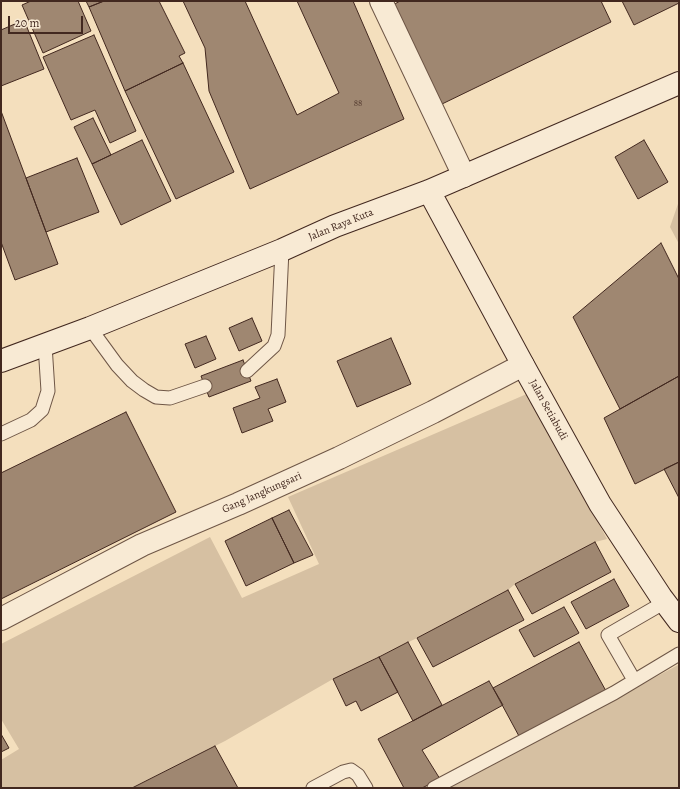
<!DOCTYPE html>
<style>
body{margin:0}
#map{position:relative;width:680px;height:789px;overflow:hidden;background:#f4dfbd;font-family:Alegreya,serif}
canvas{display:block}
.frame{position:absolute;inset:0;border:2px solid #42281f;pointer-events:none}
.scale{position:absolute;left:8px;top:16px;width:75px;height:18px;box-sizing:border-box;border:2px solid #42281f;border-top:0;padding-left:5px;font-size:12px;line-height:14px;white-space:nowrap;color:#42281f;-webkit-text-stroke:3px #f8ead4;paint-order:stroke}
</style>
<div id="map">
<canvas width="680" height="789"></canvas>
<div class="frame"></div>
<div class="scale">20 m</div>
</div>
<script>
const context = document.querySelector('canvas').getContext('2d');
context.lineJoin = 'round';
function paint(path, color) { context.fillStyle = color; context.fill(path, 'evenodd'); }
const toPath = rows => new Path2D(rows.map(r => 'M' + r).join(''));
function stroke(path, color, width, dash) { context.strokeStyle = color; context.lineWidth = width; context.lineCap = dash ? 'butt' : 'round'; context.setLineDash(dash || []); context.stroke(path); }
function drawText(font, color, halo, rows, align = 'center') {
  context.font = font + ' Alegreya,serif'; context.lineWidth = 3; context.setLineDash([]); context.textBaseline = 'middle'; context.strokeStyle = halo; context.fillStyle = color; for (const [text, x, y, turn = 0] of rows) {
    context.save(); context.translate(x, y); context.rotate((+turn || 0) * Math.PI / 180); context.textAlign = isNaN(turn) ? turn : align; if (halo) context.strokeText(text, 0, 0); context.fillText(text, 0, 0); context.restore();
  }
}
paint(toPath([
 [679,201,679,244,670,227],
 [529,393,607,539,595,542,515,584,508,590,417,638,333,679,225,741,132,788,1,788,1,760,19,749,1,719,1,644,210,537,242,598,319,564,288,497],
 [678,665,679,665,679,788,449,788]
]), '#d6c0a2');
const building = toPath([
 [31,1,78,1,91,31,43,53,22,5,31,1],
 [86,1,104,1,89,7,86,1],
 [104,1,159,1,185,53,179,56,183,63,125,91,89,7,104,1],
 [183,1,245,1,297,115,339,93,297,1,353,1,404,119,250,189,209,91,205,48,183,1],
 [400,1,601,1,611,22,442,104,393,5,400,1],
 [622,1,679,1,679,3,634,25,622,1],
 [24,20,44,69,1,86,1,30,24,20],
 [94,35,136,131,110,143,95,110,71,120,43,57,94,35],
 [183,63,234,172,176,199,125,91,183,63],
 [1,111,58,264,15,280,1,242,1,111],
 [93,118,111,155,92,164,74,127,93,118],
 [142,140,171,201,121,225,92,164,142,140],
 [644,140,668,182,638,199,615,157,644,140],
 [77,158,99,212,46,232,26,178,77,158],
 [661,243,679,279,679,376,620,409,573,317,661,243],
 [252,318,262,341,239,351,229,328,252,318],
 [206,336,216,359,195,368,185,344,206,336],
 [391,338,411,384,357,407,337,361,391,338],
 [243,360,251,381,209,397,201,376,243,360],
 [679,376,679,462,635,484,604,418,679,376],
 [277,379,286,402,268,409,273,421,242,433,233,408,260,398,255,387,277,379],
 [126,412,176,512,1,599,1,473,126,412],
 [679,462,679,498,664,469,679,462],
 [289,510,313,555,294,563,272,518,289,510],
 [272,518,294,563,246,586,225,541,272,518],
 [595,542,611,572,532,614,515,584,595,542],
 [614,579,629,606,586,629,571,602,614,579],
 [508,590,524,620,433,667,417,638,508,590],
 [564,607,579,633,534,657,519,630,564,607],
 [408,642,442,705,413,721,379,657,408,642],
 [579,642,606,691,520,738,493,688,579,642],
 [379,657,398,692,361,711,356,701,346,706,333,679,379,657],
 [489,681,503,705,422,750,440,779,422,788,404,788,378,739,489,681],
 [1,734,9,748,1,752,1,734],
 [215,746,238,788,132,788,215,746]
]);
paint(building, '#9f8771');
stroke(building, '#42281f', 1);
const lane = toPath([
 [90,328,117,365,132,381,144,390,156,397,170,398,205,386],
 [247,371,274,346,278,335,282,250],
 [1,434,31,420,42,410,48,391,45,345],
 [634,680,608,635,665,602],
 [313,788,343,772,351,770,358,775,366,788],
 [434,788,614,693,679,654]
]);
const street = toPath([
 [381,1,464,176],
 [1,619,142,545,238,504,339,458,433,412,523,365]
]);
const secondary = toPath([
 [429,191,523,365,600,504,661,597,679,621],
 [1,361,90,328,282,250,335,226,429,191,679,83]
]);
stroke(lane, '#6e5646', 15);
stroke(street, '#6e5646', 24);
stroke(secondary, '#42281f', 24);
stroke(lane, '#f8ead4', 13);
stroke(street, '#f8ead4', 22);
stroke(secondary, '#f8ead4', 22);
drawText('9px', '#594034', null, [
 ["88",358,104]
]);
drawText('11px', '#42281f', '#f8ead4', [
 ["Jalan Raya Kuta",341,225,-22],
 ["Jalan Setiabudi",548,410,61],
 ["Gang Jangkungsari",262,493,-24]
]);
</script>
